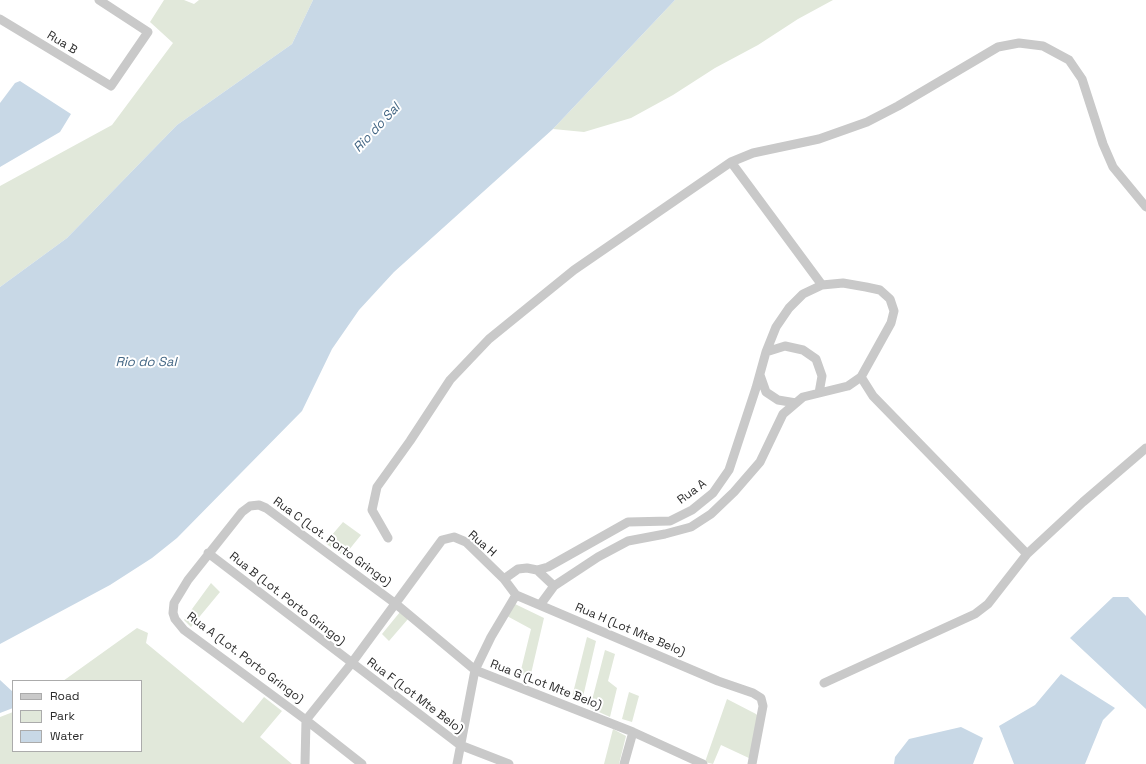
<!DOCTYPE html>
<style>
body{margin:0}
#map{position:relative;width:1146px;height:764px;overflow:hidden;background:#fff;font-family:"Space Grotesk",sans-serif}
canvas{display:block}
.legend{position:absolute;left:12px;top:680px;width:130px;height:72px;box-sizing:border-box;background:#fff;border:1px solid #ababab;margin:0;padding:5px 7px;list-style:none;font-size:12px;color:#2c2c2c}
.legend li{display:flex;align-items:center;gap:8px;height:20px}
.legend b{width:20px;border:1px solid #ababab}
</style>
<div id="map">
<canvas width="1146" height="764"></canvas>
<ul class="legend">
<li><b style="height:5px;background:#c9c9c9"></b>Road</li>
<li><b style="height:11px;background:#e1e8da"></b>Park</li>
<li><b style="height:11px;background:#c8d8e6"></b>Water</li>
</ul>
</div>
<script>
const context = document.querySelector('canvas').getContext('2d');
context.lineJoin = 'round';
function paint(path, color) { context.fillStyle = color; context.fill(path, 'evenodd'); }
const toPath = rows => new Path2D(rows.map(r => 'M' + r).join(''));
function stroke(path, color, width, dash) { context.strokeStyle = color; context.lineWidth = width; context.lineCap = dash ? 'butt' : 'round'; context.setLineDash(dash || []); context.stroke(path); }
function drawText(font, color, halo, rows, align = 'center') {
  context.font = font + ' "Space Grotesk",sans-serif'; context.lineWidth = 4; context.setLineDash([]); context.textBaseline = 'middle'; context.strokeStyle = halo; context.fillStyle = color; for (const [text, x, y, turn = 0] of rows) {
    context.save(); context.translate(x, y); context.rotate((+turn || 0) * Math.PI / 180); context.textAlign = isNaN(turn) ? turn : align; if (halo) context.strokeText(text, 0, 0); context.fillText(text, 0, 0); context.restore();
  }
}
paint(toPath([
 [164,0,184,0,194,4,199,0,313,0,292,44,177,125,67,238,0,287,0,186,112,125,173,43,150,22],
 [675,0,833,0,798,19,758,45,715,68,673,95,631,118,584,132,553,129],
 [343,522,361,535,344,556,325,543],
 [211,583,220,592,191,627,184,620],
 [515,604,544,618,530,678,520,674,531,629,507,616],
 [400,612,408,619,389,641,382,634],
 [137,628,148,633,146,643,243,723,264,697,282,711,260,737,292,764,0,764,0,717,13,712,13,751,141,751,141,681,63,681],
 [587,637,596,641,582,701,572,697],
 [605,650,615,654,608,681,617,688,610,717,590,708],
 [629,692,639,696,632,722,622,719],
 [727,699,756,714,762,721,751,759,721,745,713,764,705,762],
 [613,729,626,736,619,764,604,764]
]), '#e1e8da');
paint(toPath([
 [313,0,675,0,553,129,394,272,359,310,332,349,302,411,177,538,152,558,110,585,0,644,0,287,67,238,177,125,292,44],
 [20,81,71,114,60,132,0,167,0,103,15,83],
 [1113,597,1128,597,1146,616,1146,709,1070,638],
 [1061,674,1115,708,1103,720,1085,764,1014,764,999,726,1035,705],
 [0,680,13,692,13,708,0,713],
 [961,727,983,738,973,764,894,764,895,757,909,739]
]), '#c8d8e6');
stroke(toPath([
 [0,19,111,86,148,32,99,0],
 [731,162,822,285],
 [766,352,785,346,803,350,816,359,822,376,819,393],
 [760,375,766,392,778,400,796,403],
 [861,377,873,396,1027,554],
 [388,538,372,510,377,487,410,441,450,380,489,339,574,270,731,162,753,153,819,139,867,122,898,106,998,47,1019,43,1043,46,1069,60,1082,79,1103,144,1113,167,1146,207],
 [208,553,460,745,509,764],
 [537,570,554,586],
 [504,579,518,569,527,568,537,570,548,567,628,522,670,521,692,510,713,493,729,470,756,388,766,352,776,327,789,308,803,294,822,285,843,283,866,287,880,290,890,299,894,311,891,323,861,377,848,386,803,397,783,414,760,462,734,492,711,514,691,527,665,534,628,541,598,557,554,586,540,605],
 [824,683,975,614,988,604,1027,554,1083,502,1146,448],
 [306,720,351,664,442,540,454,537,466,542,504,579,516,595,718,681,753,693,761,698,763,706,752,764],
 [305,764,306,720],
 [362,764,306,720,184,630,175,619,173,613,174,603,188,580,242,512,250,506,259,505,266,508,396,604,475,670,633,732,703,764],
 [457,764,475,670,491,637,516,595],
 [624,764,633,732]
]), '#c9c9c9', 9);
drawText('12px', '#2c2c2c', '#fff', [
 ["Rua B",62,43,31],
 ["Rua A",692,492,-37],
 ["Rua C (Lot. Porto Gringo)",332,542,36],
 ["Rua H",482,544,41],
 ["Rua B (Lot. Porto Gringo)",287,599,38],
 ["Rua H (Lot Mte Belo)",630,630,23],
 ["Rua A (Lot. Porto Gringo)",245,658,37],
 ["Rua G (Lot Mte Belo)",546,685,21],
 ["Rua F (Lot Mte Belo)",415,696,37]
]);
drawText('italic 13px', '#436684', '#fff', [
 ["Rio do Sal",377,128,-47],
 ["Rio do Sal",146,362]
]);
</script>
